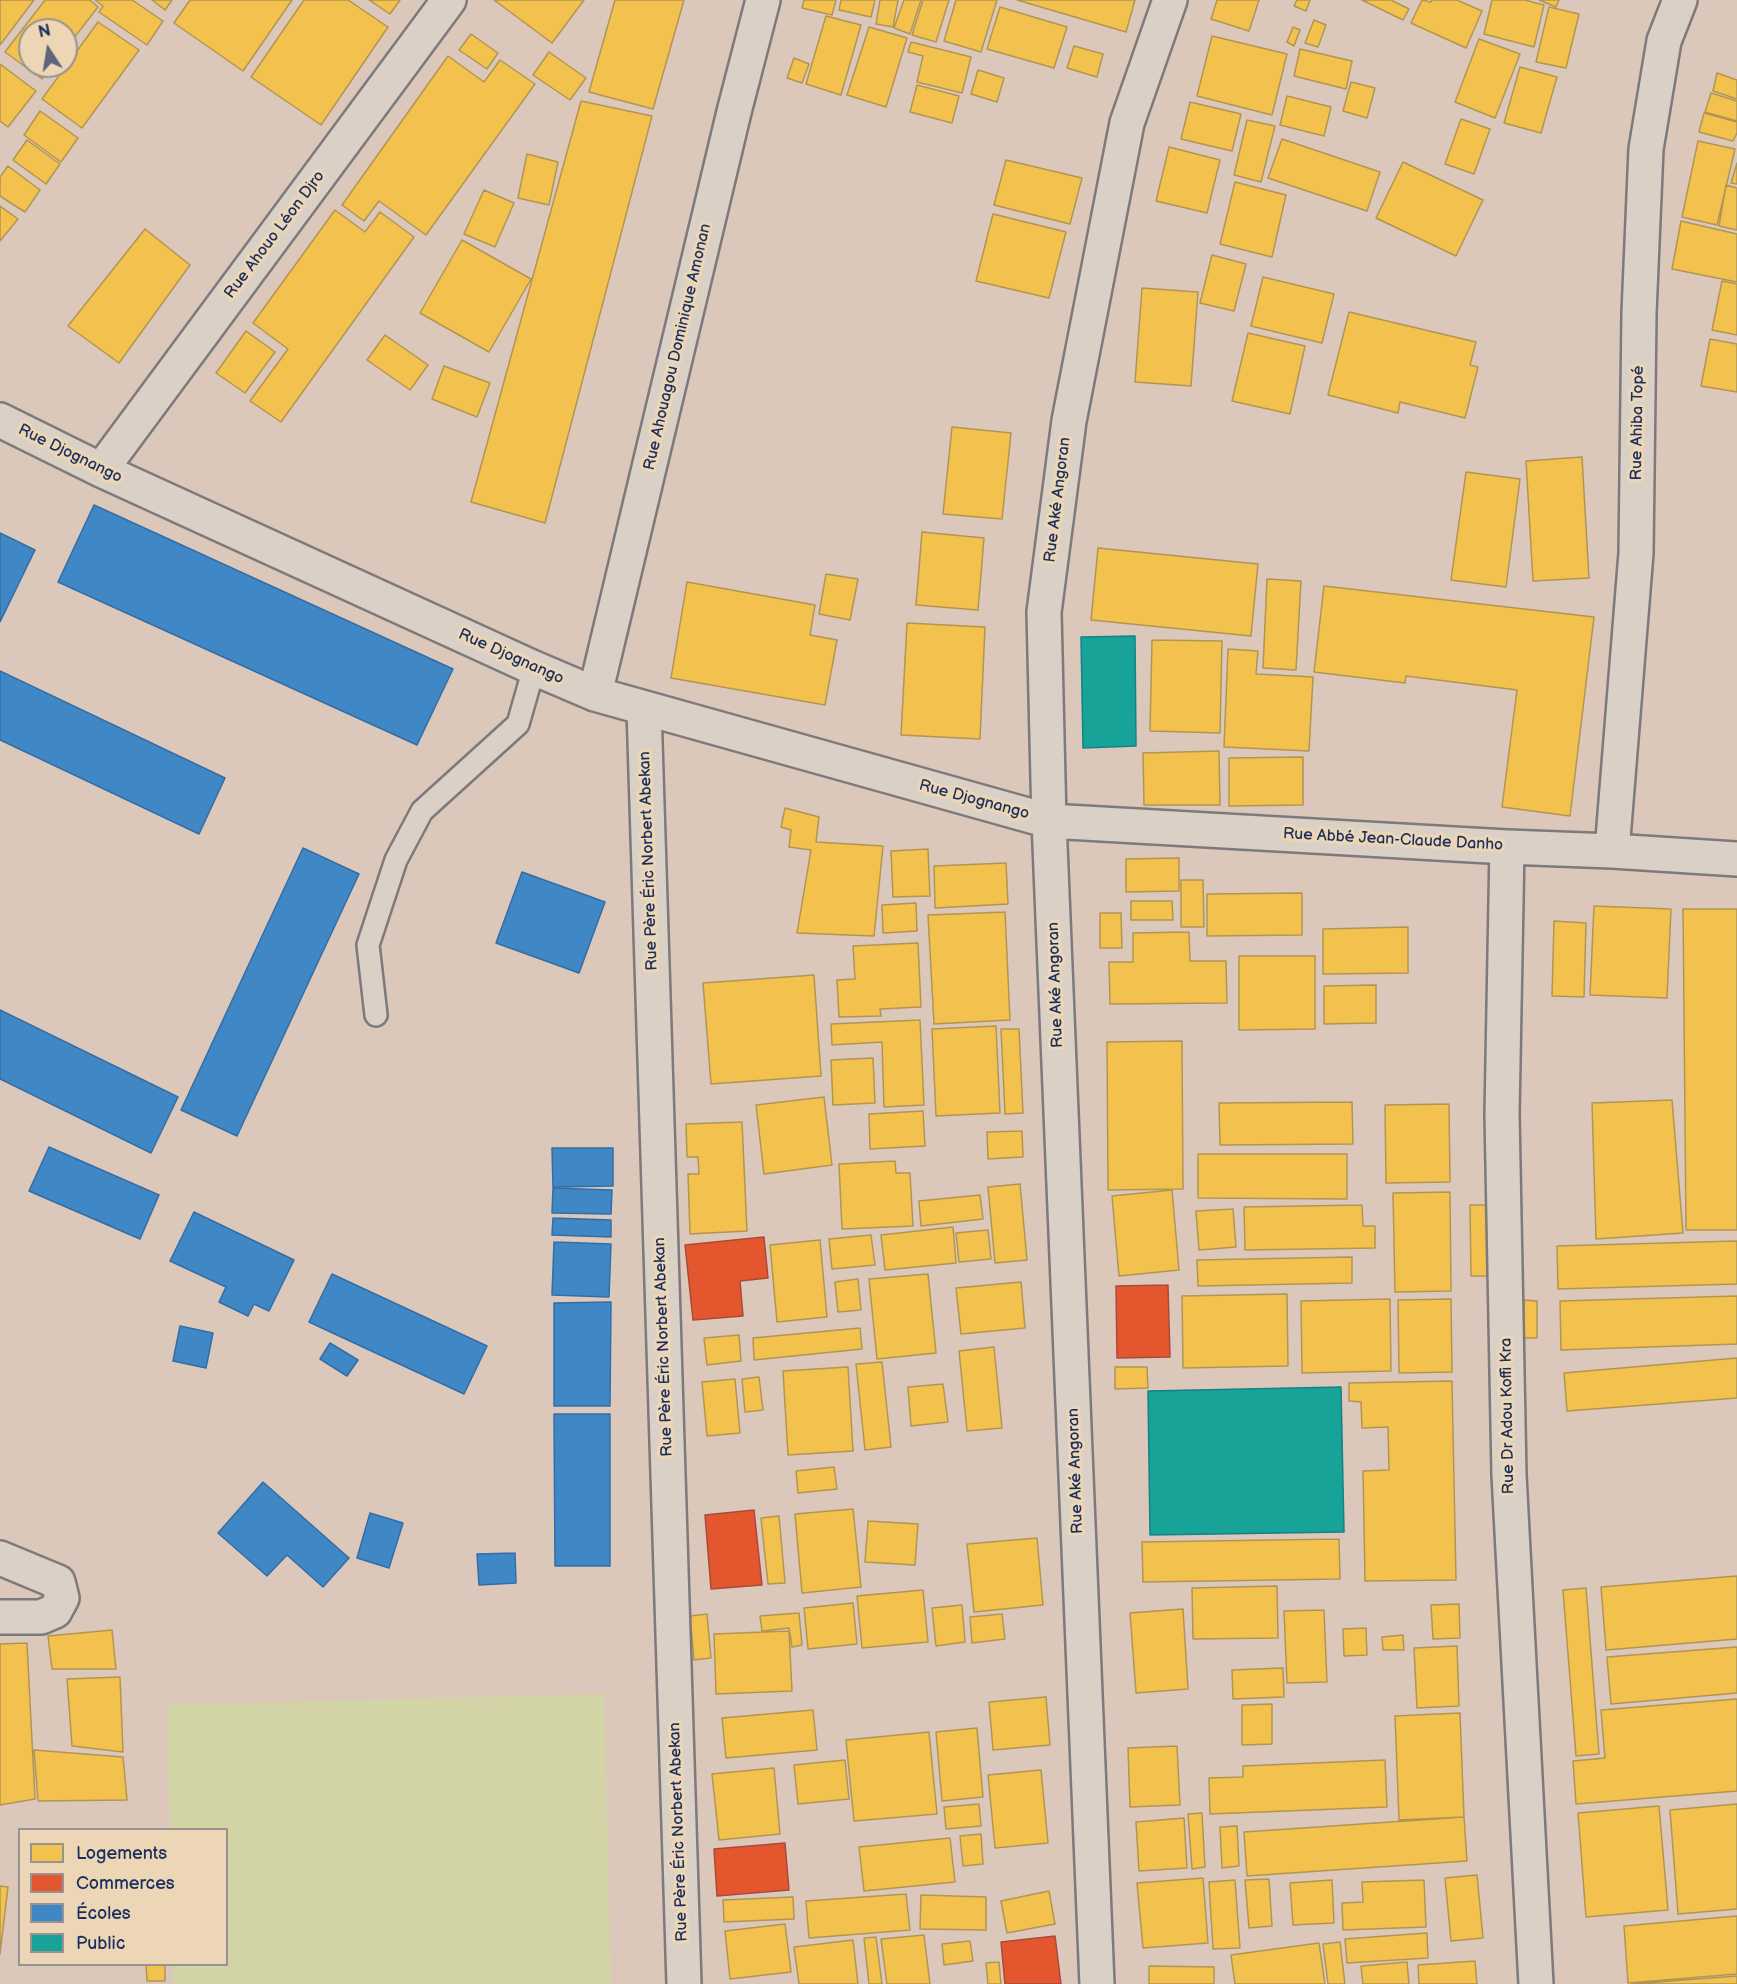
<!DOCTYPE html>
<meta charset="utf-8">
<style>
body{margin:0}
#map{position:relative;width:1737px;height:1984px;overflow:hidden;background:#dbc8ba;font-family:"Balsamiq Sans",sans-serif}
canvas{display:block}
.legend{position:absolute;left:18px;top:1828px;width:210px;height:138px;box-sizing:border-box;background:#ecd6b5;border:2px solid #989392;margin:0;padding:8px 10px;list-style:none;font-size:18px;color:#1b2f5e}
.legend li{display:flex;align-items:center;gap:12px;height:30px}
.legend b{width:30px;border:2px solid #989392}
.north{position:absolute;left:18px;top:18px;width:60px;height:60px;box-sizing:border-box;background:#ecd6b5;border:2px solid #989392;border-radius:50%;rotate:348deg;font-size:16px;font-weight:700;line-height:24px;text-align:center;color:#1b2f5e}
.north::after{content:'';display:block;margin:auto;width:21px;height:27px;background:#5e657e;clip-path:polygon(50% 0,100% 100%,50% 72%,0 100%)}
</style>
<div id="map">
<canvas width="1737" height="1984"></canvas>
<ul class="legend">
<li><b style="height:16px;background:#f2c14e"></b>Logements</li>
<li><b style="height:16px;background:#e4572e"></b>Commerces</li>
<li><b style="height:16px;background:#3f88c5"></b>Écoles</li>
<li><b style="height:16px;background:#17a398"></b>Public</li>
</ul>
<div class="north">N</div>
</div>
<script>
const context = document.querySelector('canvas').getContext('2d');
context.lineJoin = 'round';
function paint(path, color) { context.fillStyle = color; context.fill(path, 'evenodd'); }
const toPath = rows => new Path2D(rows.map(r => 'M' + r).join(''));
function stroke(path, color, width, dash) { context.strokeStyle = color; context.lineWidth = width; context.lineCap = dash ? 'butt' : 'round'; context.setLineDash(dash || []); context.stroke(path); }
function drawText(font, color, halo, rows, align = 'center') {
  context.font = font + ' "Balsamiq Sans",sans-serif'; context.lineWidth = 6; context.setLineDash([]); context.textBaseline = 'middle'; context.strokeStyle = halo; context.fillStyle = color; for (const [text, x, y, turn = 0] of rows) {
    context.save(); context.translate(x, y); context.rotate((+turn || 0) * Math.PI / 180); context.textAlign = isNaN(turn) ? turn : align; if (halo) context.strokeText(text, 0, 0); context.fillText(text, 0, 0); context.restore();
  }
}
paint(toPath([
 [604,1694,611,1984,174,1984,173,1965,226,1964,226,1830,170,1829,167,1705]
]), '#d2d4a5');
const homes = toPath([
 [0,0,34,0,0,45,0,0],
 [45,0,90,0,98,7,66,48,66,30,30,30,30,66,52,66,42,79,5,52,45,0],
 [95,0,132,0,163,21,147,45,99,12,103,6,95,0],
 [152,0,172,0,165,10,152,0],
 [190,0,292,0,243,71,174,23,190,0],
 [304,0,348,0,388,27,321,125,251,77,304,0],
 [369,0,400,0,390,14,369,0],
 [494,0,584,0,552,43,494,0],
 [615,0,684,0,653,109,589,92,615,0],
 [804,0,836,0,832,15,802,8,804,0],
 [841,0,875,0,871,17,839,10,841,0],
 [880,0,898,0,893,27,876,24,880,0],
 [904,0,921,0,910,34,894,28,904,0],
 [923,0,949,0,936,42,912,35,923,0],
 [956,0,997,0,981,52,944,41,956,0],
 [1017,0,1135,0,1126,32,1017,0],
 [1217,0,1259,0,1249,31,1211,19,1217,0],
 [1297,0,1310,0,1306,11,1294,6,1297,0],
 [1362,0,1391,0,1409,9,1403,20,1362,0],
 [1422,0,1431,2,1432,0,1457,0,1482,11,1466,48,1411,23,1422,0],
 [1492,0,1525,0,1544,5,1534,47,1484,34,1492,0],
 [1539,0,1559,0,1556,7,1539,0],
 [1000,7,1067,27,1054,68,987,49,1000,7],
 [1549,7,1579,14,1566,68,1536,62,1549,7],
 [826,16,861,25,841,95,806,84,826,16],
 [1314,20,1326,25,1318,47,1305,43,1314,20],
 [98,22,139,50,82,128,42,99,98,22],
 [869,27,907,38,886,107,847,95,869,27],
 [1293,27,1300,30,1294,46,1287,42,1293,27],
 [471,34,498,53,487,69,459,50,471,34],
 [1212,36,1287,54,1272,115,1197,96,1212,36],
 [1479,39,1520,54,1495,118,1455,102,1479,39],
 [911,42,971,57,962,93,917,82,923,56,908,52,911,42],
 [1074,46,1103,54,1097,77,1067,68,1074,46],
 [1300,49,1352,61,1346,89,1294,76,1300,49],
 [549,52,586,78,570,100,533,75,549,52],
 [448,56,484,82,500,60,535,84,426,235,379,201,364,221,342,205,448,56],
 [794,58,809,64,802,83,787,78,794,58],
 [0,64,36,91,8,127,0,121,0,64],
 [1520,67,1557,77,1541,133,1504,123,1520,67],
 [978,70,1004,78,997,102,971,94,978,70],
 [1717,73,1737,80,1737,99,1713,91,1717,73],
 [1351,82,1375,88,1367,118,1343,111,1351,82],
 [917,85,959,96,952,123,910,112,917,85],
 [1711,93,1737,101,1737,121,1705,112,1711,93],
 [1287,96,1331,107,1324,136,1280,125,1287,96],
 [581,101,652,116,545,523,471,502,581,101],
 [1190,102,1241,114,1232,151,1181,139,1190,102],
 [40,111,78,138,61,162,24,135,40,111],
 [1704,113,1737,122,1737,133,1733,141,1699,132,1704,113],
 [1461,119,1490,129,1474,174,1445,164,1461,119],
 [1247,120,1275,126,1261,182,1234,175,1247,120],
 [1282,139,1380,172,1367,211,1268,178,1282,139],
 [27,140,60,164,46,184,13,160,27,140],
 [1698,141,1735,149,1717,225,1682,217,1698,141],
 [1169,147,1220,160,1207,213,1156,201,1169,147],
 [527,154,558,162,549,205,518,198,527,154],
 [1006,160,1082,178,1070,224,994,205,1006,160],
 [1403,162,1483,200,1456,256,1376,218,1403,162],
 [1737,163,1737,184,1731,183,1737,163],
 [8,166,40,190,25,212,0,196,0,177,8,166],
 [1235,182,1286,195,1272,257,1220,244,1235,182],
 [1726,185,1737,188,1737,230,1719,226,1726,185],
 [484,190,514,203,495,247,464,234,484,190],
 [0,206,18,219,0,241,0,206],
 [335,210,365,232,380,212,414,237,281,422,250,401,288,349,253,323,335,210],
 [993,214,1066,232,1049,298,976,281,993,214],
 [1681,221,1737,234,1737,282,1672,269,1681,221],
 [145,229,190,265,119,363,68,326,145,229],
 [462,240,531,279,489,352,420,313,462,240],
 [1212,255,1246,264,1234,311,1200,303,1212,255],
 [1263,277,1334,294,1322,343,1251,326,1263,277],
 [1722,281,1737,284,1737,335,1712,330,1722,281],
 [1142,288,1198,292,1191,386,1135,382,1142,288],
 [1349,312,1476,342,1470,365,1478,367,1465,418,1400,402,1398,413,1328,395,1349,312],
 [246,331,275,352,245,393,216,373,246,331],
 [1248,333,1305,346,1290,414,1232,401,1248,333],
 [385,335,428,365,410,390,367,360,385,335],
 [1710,339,1737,344,1737,392,1701,386,1710,339],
 [444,366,490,383,477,417,432,399,444,366],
 [952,427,1011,433,1002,519,943,514,952,427],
 [1582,457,1589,578,1533,581,1526,461,1582,457],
 [1466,472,1520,479,1506,587,1451,580,1466,472],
 [922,532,984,538,978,610,916,605,922,532],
 [1098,548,1258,564,1251,636,1091,620,1098,548],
 [826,574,858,579,850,620,819,614,826,574],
 [1267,579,1301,581,1296,670,1263,668,1267,579],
 [687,582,815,605,810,635,837,640,825,705,671,678,687,582],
 [1324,586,1594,617,1570,816,1502,807,1517,690,1406,676,1405,683,1314,672,1324,586],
 [907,623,985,627,980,739,901,735,907,623],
 [1152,640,1222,641,1220,733,1150,731,1152,640],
 [1228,649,1258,651,1256,674,1313,677,1309,751,1224,747,1228,649],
 [1219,751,1220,805,1144,805,1143,753,1219,751],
 [1303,757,1303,805,1229,806,1229,758,1303,757],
 [785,808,819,817,816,842,883,846,874,936,797,933,811,850,789,847,791,830,781,827,785,808],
 [928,849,930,896,893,897,891,851,928,849],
 [1179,858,1179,891,1126,892,1126,859,1179,858],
 [1006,863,1008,904,935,908,934,866,1006,863],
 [1181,880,1203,880,1204,927,1181,927,1181,880],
 [1302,893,1302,935,1207,936,1207,894,1302,893],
 [1131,901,1172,901,1173,920,1131,920,1131,901],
 [916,903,917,931,883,933,882,905,916,903],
 [1594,906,1671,909,1667,998,1590,995,1594,906],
 [1683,909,1737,909,1737,1230,1686,1230,1683,909],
 [1005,912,1010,1020,934,1024,928,915,1005,912],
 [1100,913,1121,913,1122,948,1100,948,1100,913],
 [1554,921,1586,923,1584,997,1552,996,1554,921],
 [1408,927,1408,973,1323,974,1323,929,1408,927],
 [1189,932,1190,961,1226,961,1227,1003,1110,1004,1109,962,1133,962,1133,933,1189,932],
 [918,943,921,1007,880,1009,881,1016,839,1017,837,980,855,979,853,946,918,943],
 [1239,956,1315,956,1315,1029,1239,1030,1239,956],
 [814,975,821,1076,711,1084,703,983,814,975],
 [1376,985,1376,1023,1324,1024,1324,986,1376,985],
 [920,1020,924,1105,884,1107,882,1042,832,1045,831,1024,920,1020],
 [996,1026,1000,1113,936,1116,932,1029,996,1026],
 [1001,1029,1019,1029,1023,1113,1005,1114,1001,1029],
 [1182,1041,1183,1189,1108,1190,1107,1042,1182,1041],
 [873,1058,875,1103,833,1105,831,1060,873,1058],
 [824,1097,832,1165,764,1174,756,1105,824,1097],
 [1672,1100,1683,1233,1596,1239,1592,1103,1672,1100],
 [1352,1102,1353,1144,1220,1145,1219,1103,1352,1102],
 [1449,1104,1450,1182,1386,1183,1385,1105,1449,1104],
 [923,1111,925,1146,870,1149,869,1114,923,1111],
 [742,1122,747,1231,690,1234,688,1174,699,1174,698,1157,687,1157,686,1124,742,1122],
 [1022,1131,1023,1157,988,1159,987,1132,1022,1131],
 [1198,1154,1347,1154,1347,1199,1198,1198,1198,1154],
 [895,1161,896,1173,910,1173,913,1226,842,1229,839,1164,895,1161],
 [1020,1184,1027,1260,995,1263,988,1187,1020,1184],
 [1172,1190,1179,1270,1119,1276,1112,1196,1172,1190],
 [1450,1192,1451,1291,1395,1292,1393,1193,1450,1192],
 [980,1195,983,1219,921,1226,919,1201,980,1195],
 [1362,1205,1363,1226,1375,1226,1375,1248,1245,1250,1244,1207,1362,1205],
 [1470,1205,1500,1205,1501,1276,1471,1276,1470,1205],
 [1233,1209,1236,1247,1199,1250,1196,1211,1233,1209],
 [953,1227,956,1263,885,1270,881,1235,953,1227],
 [988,1230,991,1259,959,1262,956,1233,988,1230],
 [871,1235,875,1265,832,1269,829,1239,871,1235],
 [820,1240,827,1317,777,1322,770,1245,820,1240],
 [1737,1241,1737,1284,1558,1289,1557,1246,1737,1241],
 [1352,1257,1352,1283,1198,1286,1197,1260,1352,1257],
 [928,1274,936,1353,877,1359,869,1279,928,1274],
 [858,1279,861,1310,838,1312,835,1282,858,1279],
 [1021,1282,1025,1328,961,1334,956,1288,1021,1282],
 [1287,1294,1288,1366,1183,1368,1182,1296,1287,1294],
 [1737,1296,1737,1344,1561,1350,1560,1301,1737,1296],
 [1390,1299,1391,1371,1302,1373,1301,1301,1390,1299],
 [1451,1299,1452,1372,1399,1373,1398,1300,1451,1299],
 [1524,1300,1537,1301,1537,1338,1524,1338,1524,1300],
 [860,1328,862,1349,754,1360,753,1338,860,1328],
 [739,1335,741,1361,707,1365,704,1338,739,1335],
 [994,1347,1002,1428,967,1431,959,1351,994,1347],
 [1737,1358,1737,1398,1567,1411,1564,1373,1737,1358],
 [882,1362,891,1447,865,1450,856,1364,882,1362],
 [848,1367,853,1451,788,1455,783,1371,848,1367],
 [1115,1367,1147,1367,1148,1388,1115,1389,1115,1367],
 [759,1377,763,1410,745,1412,742,1379,759,1377],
 [735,1379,740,1433,707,1436,702,1382,735,1379],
 [1452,1381,1456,1580,1365,1581,1363,1471,1389,1470,1388,1427,1362,1428,1361,1402,1349,1401,1349,1383,1452,1381],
 [943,1384,948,1422,911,1426,908,1387,943,1384],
 [834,1467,837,1489,798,1493,796,1471,834,1467],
 [853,1509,861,1587,802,1593,795,1514,853,1509],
 [779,1516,785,1583,768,1584,761,1518,779,1516],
 [868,1521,918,1524,915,1565,865,1562,868,1521],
 [1037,1538,1043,1605,974,1612,967,1544,1037,1538],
 [1339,1539,1340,1579,1143,1582,1142,1542,1339,1539],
 [1737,1576,1737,1639,1606,1650,1601,1587,1737,1576],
 [1277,1586,1278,1638,1193,1639,1192,1588,1277,1586],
 [1586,1588,1599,1754,1576,1756,1563,1590,1586,1588],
 [923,1590,928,1642,862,1648,857,1596,923,1590],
 [853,1603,857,1644,808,1649,804,1608,853,1603],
 [1459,1604,1460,1638,1433,1639,1431,1605,1459,1604],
 [962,1605,965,1642,936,1646,932,1608,962,1605],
 [1183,1609,1188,1689,1136,1693,1130,1613,1183,1609],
 [1324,1610,1327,1682,1287,1683,1284,1611,1324,1610],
 [799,1613,802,1645,792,1647,789,1628,762,1631,760,1616,799,1613],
 [707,1614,711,1658,694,1660,690,1616,707,1614],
 [1002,1614,1005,1639,972,1643,970,1617,1002,1614],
 [1366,1628,1367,1655,1344,1656,1343,1629,1366,1628],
 [112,1630,116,1669,52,1669,48,1636,112,1630],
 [789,1631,792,1691,716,1694,714,1634,789,1631],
 [1403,1635,1404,1650,1383,1650,1382,1637,1403,1635],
 [27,1643,35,1799,0,1805,0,1644,27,1643],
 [1457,1646,1459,1706,1417,1708,1414,1648,1457,1646],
 [1737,1647,1737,1693,1611,1704,1607,1657,1737,1647],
 [1283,1668,1284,1697,1233,1699,1232,1670,1283,1668],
 [120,1677,123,1752,72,1746,67,1679,120,1677],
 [1046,1697,1050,1745,993,1750,989,1702,1046,1697],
 [1737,1699,1737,1791,1576,1804,1573,1761,1605,1758,1601,1710,1737,1699],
 [1272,1704,1272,1744,1242,1745,1242,1705,1272,1704],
 [813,1710,817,1750,726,1758,722,1718,813,1710],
 [1460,1713,1464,1817,1399,1820,1395,1716,1460,1713],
 [977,1728,983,1797,942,1801,936,1732,977,1728],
 [929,1732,937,1814,854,1821,846,1740,929,1732],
 [1177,1746,1180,1805,1130,1807,1128,1748,1177,1746],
 [34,1750,123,1757,127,1800,38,1801,34,1750],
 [845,1760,849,1799,798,1804,794,1765,845,1760],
 [1385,1760,1387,1807,1210,1814,1209,1778,1243,1777,1243,1766,1385,1760],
 [774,1768,780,1834,719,1840,712,1774,774,1768],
 [1041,1770,1048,1843,995,1848,988,1775,1041,1770],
 [979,1804,981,1826,946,1829,944,1807,979,1804],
 [1737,1804,1737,1909,1678,1914,1670,1810,1737,1804],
 [1659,1806,1668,1910,1586,1917,1578,1813,1659,1806],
 [1202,1813,1205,1867,1192,1869,1188,1814,1202,1813],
 [1464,1817,1467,1861,1247,1876,1244,1832,1464,1817],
 [1184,1818,1187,1868,1139,1871,1136,1822,1184,1818],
 [1237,1826,1239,1866,1222,1868,1220,1827,1237,1826],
 [981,1834,983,1864,963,1866,960,1836,981,1834],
 [950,1838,955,1882,864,1891,859,1847,950,1838],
 [1477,1875,1483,1938,1451,1941,1445,1878,1477,1875],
 [1203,1878,1208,1943,1143,1948,1137,1883,1203,1878],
 [1269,1879,1272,1926,1249,1928,1245,1880,1269,1879],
 [1235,1880,1240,1948,1213,1949,1209,1882,1235,1880],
 [1332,1880,1334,1923,1293,1925,1290,1883,1332,1880],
 [1424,1880,1426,1927,1343,1930,1342,1903,1363,1902,1362,1882,1424,1880],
 [0,1886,8,1887,0,1954,0,1886],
 [1049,1891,1055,1924,1007,1933,1001,1901,1049,1891],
 [906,1894,910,1930,809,1938,806,1901,906,1894],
 [921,1895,986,1897,986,1930,920,1929,921,1895],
 [793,1897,794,1919,724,1922,723,1900,793,1897],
 [1737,1916,1737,1974,1628,1983,1624,1926,1737,1916],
 [785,1924,791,1972,730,1979,725,1931,785,1924],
 [1427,1933,1428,1958,1347,1963,1345,1939,1427,1933],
 [924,1935,930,1984,887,1984,881,1939,924,1935],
 [876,1937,882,1984,869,1984,864,1938,876,1937],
 [853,1940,858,1984,799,1984,794,1947,853,1940],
 [970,1941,973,1961,944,1965,942,1944,970,1941],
 [1340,1942,1345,1984,1328,1984,1323,1944,1340,1942],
 [1319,1943,1325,1984,1235,1984,1231,1955,1319,1943],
 [1475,1961,1477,1984,1419,1984,1418,1965,1475,1961],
 [999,1962,1001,1984,988,1984,986,1963,999,1962],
 [1407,1962,1409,1984,1363,1984,1361,1966,1407,1962],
 [146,1964,165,1964,165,1981,147,1981,146,1964],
 [1149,1966,1214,1967,1214,1984,1149,1984,1149,1966],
 [1737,1976,1737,1984,1632,1984,1737,1976]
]);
paint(homes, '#f2c14e');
stroke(homes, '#b29553', 1.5);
const shops = toPath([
 [764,1237,768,1278,740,1281,743,1316,693,1320,685,1245,764,1237],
 [1168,1285,1170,1357,1117,1358,1116,1286,1168,1285],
 [754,1510,762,1585,711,1589,705,1515,754,1510],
 [785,1843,789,1890,717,1896,714,1849,785,1843],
 [1055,1936,1061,1984,1005,1984,1001,1942,1055,1936]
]);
paint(shops, '#e4572e');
stroke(shops, '#a84b3c', 1.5);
const schools = toPath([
 [94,505,453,669,417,745,58,582,94,505],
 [0,533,35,550,0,622,0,533],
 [0,671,225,778,199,834,0,740,0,671],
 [303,848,359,874,237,1136,181,1110,303,848],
 [522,872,605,902,579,973,496,943,522,872],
 [0,1010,178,1097,151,1153,0,1079,0,1010],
 [49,1147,159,1195,140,1239,29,1191,49,1147],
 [552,1148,613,1148,613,1186,553,1187,552,1148],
 [553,1188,612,1190,611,1214,552,1213,553,1188],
 [194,1212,294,1260,269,1311,254,1304,248,1316,219,1302,226,1287,170,1261,194,1212],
 [553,1218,611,1220,611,1237,552,1235,553,1218],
 [554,1242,611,1244,609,1297,552,1295,554,1242],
 [332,1274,487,1346,464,1394,309,1322,332,1274],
 [611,1302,610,1406,554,1406,554,1303,611,1302],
 [180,1326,213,1333,206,1368,173,1361,180,1326],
 [330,1343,358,1360,347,1376,320,1359,330,1343],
 [554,1414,610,1414,610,1566,555,1566,554,1414],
 [263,1482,349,1558,323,1587,287,1555,267,1576,218,1533,263,1482],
 [370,1513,403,1523,389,1568,357,1558,370,1513],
 [515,1553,516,1583,479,1585,477,1554,515,1553]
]);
paint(schools, '#3f88c5');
stroke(schools, '#346da6', 1.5);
const public = toPath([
 [1135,636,1136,746,1083,748,1081,637,1135,636],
 [1341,1387,1344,1532,1150,1535,1148,1391,1341,1387]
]);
paint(public, '#17a398');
stroke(public, '#188087', 1.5);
const service = toPath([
 [376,1015,368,945,396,860,422,811,518,724,534,668]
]);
const minor = toPath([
 [0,420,101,470,534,668,595,694,1049,821,1507,847,1612,851,1737,859],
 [101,470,449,0],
 [595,694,734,112,763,0],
 [644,709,684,1984],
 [1507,847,1502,1114,1509,1475,1536,1984],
 [1612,851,1636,553,1639,313,1646,149,1664,41,1680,0],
 [0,1558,58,1582,62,1598,55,1611,41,1617,0,1617],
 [1097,1984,1049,821,1044,612,1069,421,1127,123,1170,0]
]);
stroke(service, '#7e797b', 26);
stroke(minor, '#7e797b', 38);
stroke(service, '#dad0c5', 21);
stroke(minor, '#dad0c5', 33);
drawText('16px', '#1b2f5e', '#ecd6b5', [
 ["Rue Ahouo Léon Djro",275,235,-53],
 ["Rue Ahouagou Dominique Amonan",678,347,-77],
 ["Rue Ahiba Topé",1638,423,-89],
 ["Rue Djognango",70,454,26],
 ["Rue Aké Angoran",1058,500,-83],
 ["Rue Djognango",511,657,24],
 ["Rue Djognango",974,800,15],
 ["Rue Abbé Jean-Claude Danho",1393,840,3],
 ["Rue Père Éric Norbert Abekan",649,861,-92],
 ["Rue Aké Angoran",1056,985,-92],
 ["Rue Père Éric Norbert Abekan",664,1347,-92],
 ["Rue Dr Adou Koffi Kra",1508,1416,-91],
 ["Rue Aké Angoran",1076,1471,-92],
 ["Rue Père Éric Norbert Abekan",679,1832,-92]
]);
</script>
